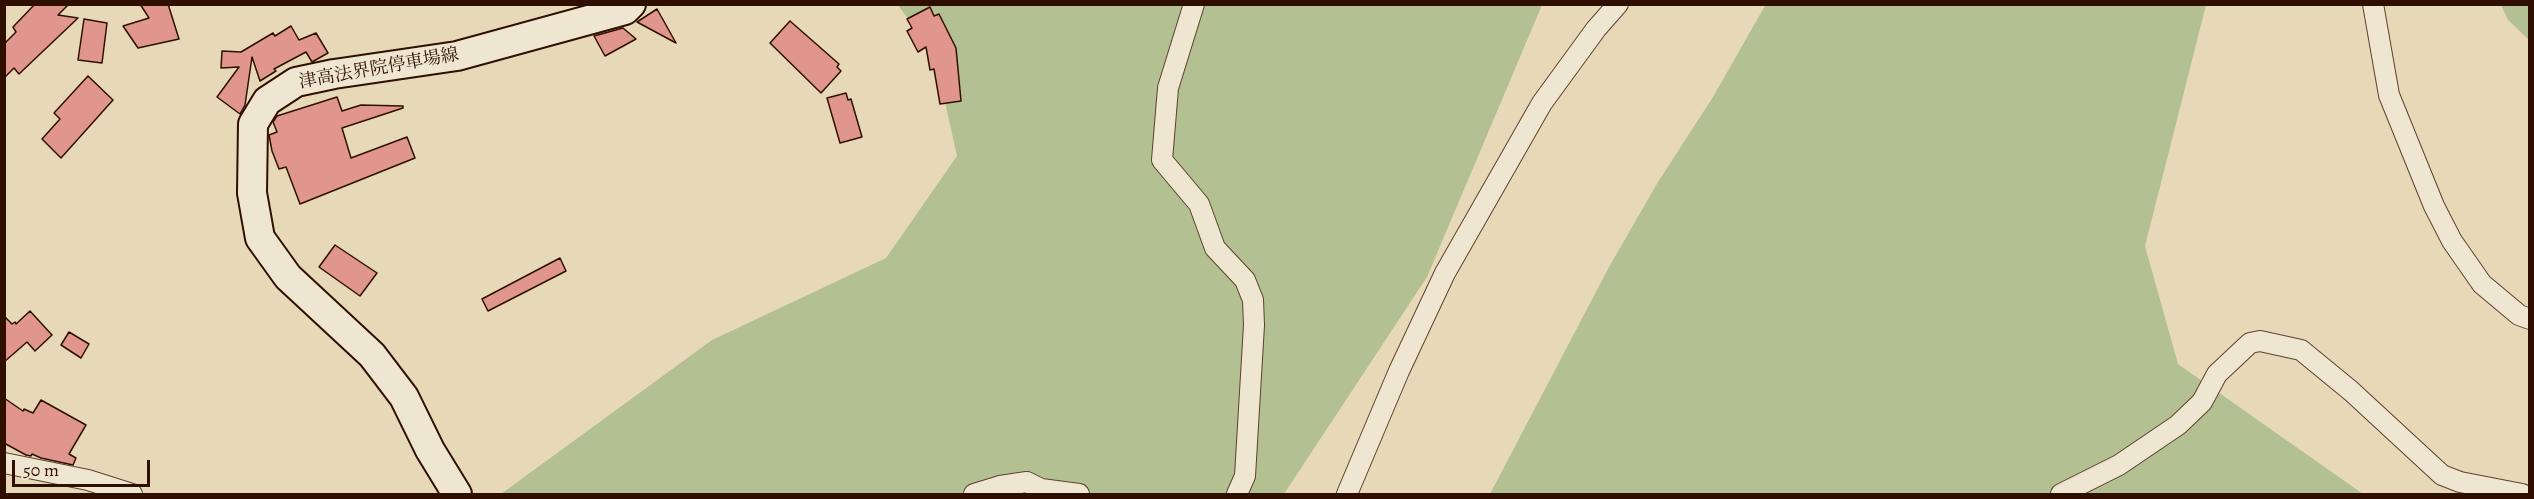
<!DOCTYPE html>
<meta charset="utf-8">
<style>
body{margin:0}
#map{position:relative;width:2534px;height:499px;overflow:hidden;background:#e7d9b8;font-family:Alegreya,serif}
canvas{display:block}
.frame{position:absolute;inset:0;border:6px solid #2f1000;pointer-events:none}
.scale{position:absolute;left:12px;top:460px;width:138px;height:27px;box-sizing:border-box;border:3px solid #2f1000;border-top:0;padding-left:8px;font-size:18px;line-height:21px;white-space:nowrap;color:#2f1000;-webkit-text-stroke:4px #efe6d1;paint-order:stroke}
</style>
<div id="map">
<canvas width="2534" height="499"></canvas>
<div class="frame"></div>
<div class="scale">50 m</div>
</div>
<script>
const context = document.querySelector('canvas').getContext('2d');
context.lineJoin = 'round';
function paint(path, color) { context.fillStyle = color; context.fill(path, 'evenodd'); }
const toPath = rows => new Path2D(rows.map(r => 'M' + r).join(''));
function stroke(path, color, width, dash) { context.strokeStyle = color; context.lineWidth = width; context.lineCap = dash ? 'butt' : 'round'; context.setLineDash(dash || []); context.stroke(path); }
function drawText(font, color, halo, rows, align = 'center') {
  context.font = font + ' Alegreya,"Noto Serif JP",serif'; context.lineWidth = 4.5; context.setLineDash([]); context.textBaseline = 'middle'; context.strokeStyle = halo; context.fillStyle = color; for (const [text, x, y, turn = 0] of rows) {
    context.save(); context.translate(x, y); context.rotate((+turn || 0) * Math.PI / 180); context.textAlign = isNaN(turn) ? turn : align; if (halo) context.strokeText(text, 0, 0); context.fillText(text, 0, 0); context.restore();
  }
}
paint(toPath([
 [1766,4,2206,5,2145,246,2178,364,2363,494,1490,494,1609,267,1658,182,1713,97],
 [898,5,1542,5,1427,277,1284,494,501,494,712,340,886,258,957,156,935,57],
 [2501,5,2529,5,2529,40,2508,20]
]), '#b2c092');
const building = toPath([
 [35,4,69,4,58,15,78,18,19,74,14,68,4,78,4,44,16,32,13,27,35,4],
 [140,4,168,4,179,39,138,48,123,26,149,18,140,4],
 [930,7,934,16,939,14,956,48,961,101,940,104,934,69,930,70,926,47,918,52,907,31,912,28,907,19,930,7],
 [657,9,676,43,637,22,657,9],
 [84,19,107,23,102,63,78,60,84,19],
 [790,21,839,64,837,67,841,71,821,93,770,43,790,21],
 [291,26,299,40,316,33,328,53,312,62,306,52,274,69,276,71,260,81,252,57,245,105,240,114,217,97,239,67,221,68,222,51,241,52,273,33,275,36,291,26],
 [623,28,636,39,605,56,594,36,623,28],
 [88,76,113,100,61,158,42,139,60,119,54,113,88,76],
 [846,93,848,100,851,99,862,137,840,143,827,98,846,93],
 [337,97,342,111,361,105,403,106,403,108,342,128,351,158,407,137,415,158,300,204,286,167,279,169,272,151,269,135,277,132,273,122,277,116,337,97],
 [335,245,377,273,360,296,319,267,335,245],
 [560,258,566,271,488,311,482,299,560,258],
 [30,311,52,335,35,351,27,342,4,362,4,316,12,324,15,322,16,324,30,311],
 [69,332,89,344,81,358,61,345,69,332],
 [4,398,23,411,24,409,33,413,41,400,86,425,69,454,76,458,73,465,41,458,32,454,31,456,26,455,4,443,4,398]
]);
paint(building, '#e1968d');
stroke(building, '#2f1000', 1.5);
const street = toPath([
 [1194,4,1168,88,1162,160,1199,204,1215,248,1245,280,1253,300,1254,325,1245,476,1237,494],
 [2373,4,2389,95,2434,206,2452,241,2482,284,2519,315,2530,319],
 [4,463,88,480,132,494],
 [974,494,1000,486,1027,482,1041,489,1079,494],
 [1347,494,1399,371,1445,273,1542,103,1596,29,1618,4],
 [2061,494,2119,465,2178,425,2202,402,2217,374,2250,343,2260,341,2301,350,2351,391,2442,475,2460,482,2522,494]
]);
const secondary = toPath([
 [457,494,430,450,404,397,372,355,288,277,260,238,252,193,253,124,267,101,296,82,334,74,457,56,625,10,631,4]
]);
stroke(street, '#5d422e', 22);
stroke(secondary, '#2f1000', 32);
stroke(street, '#efe6d1', 20);
stroke(secondary, '#efe6d1', 28);
drawText('18px', '#2f1000', '#efe6d1', [
 ["津高法界院停車場線",379,69,-10]
]);
</script>
